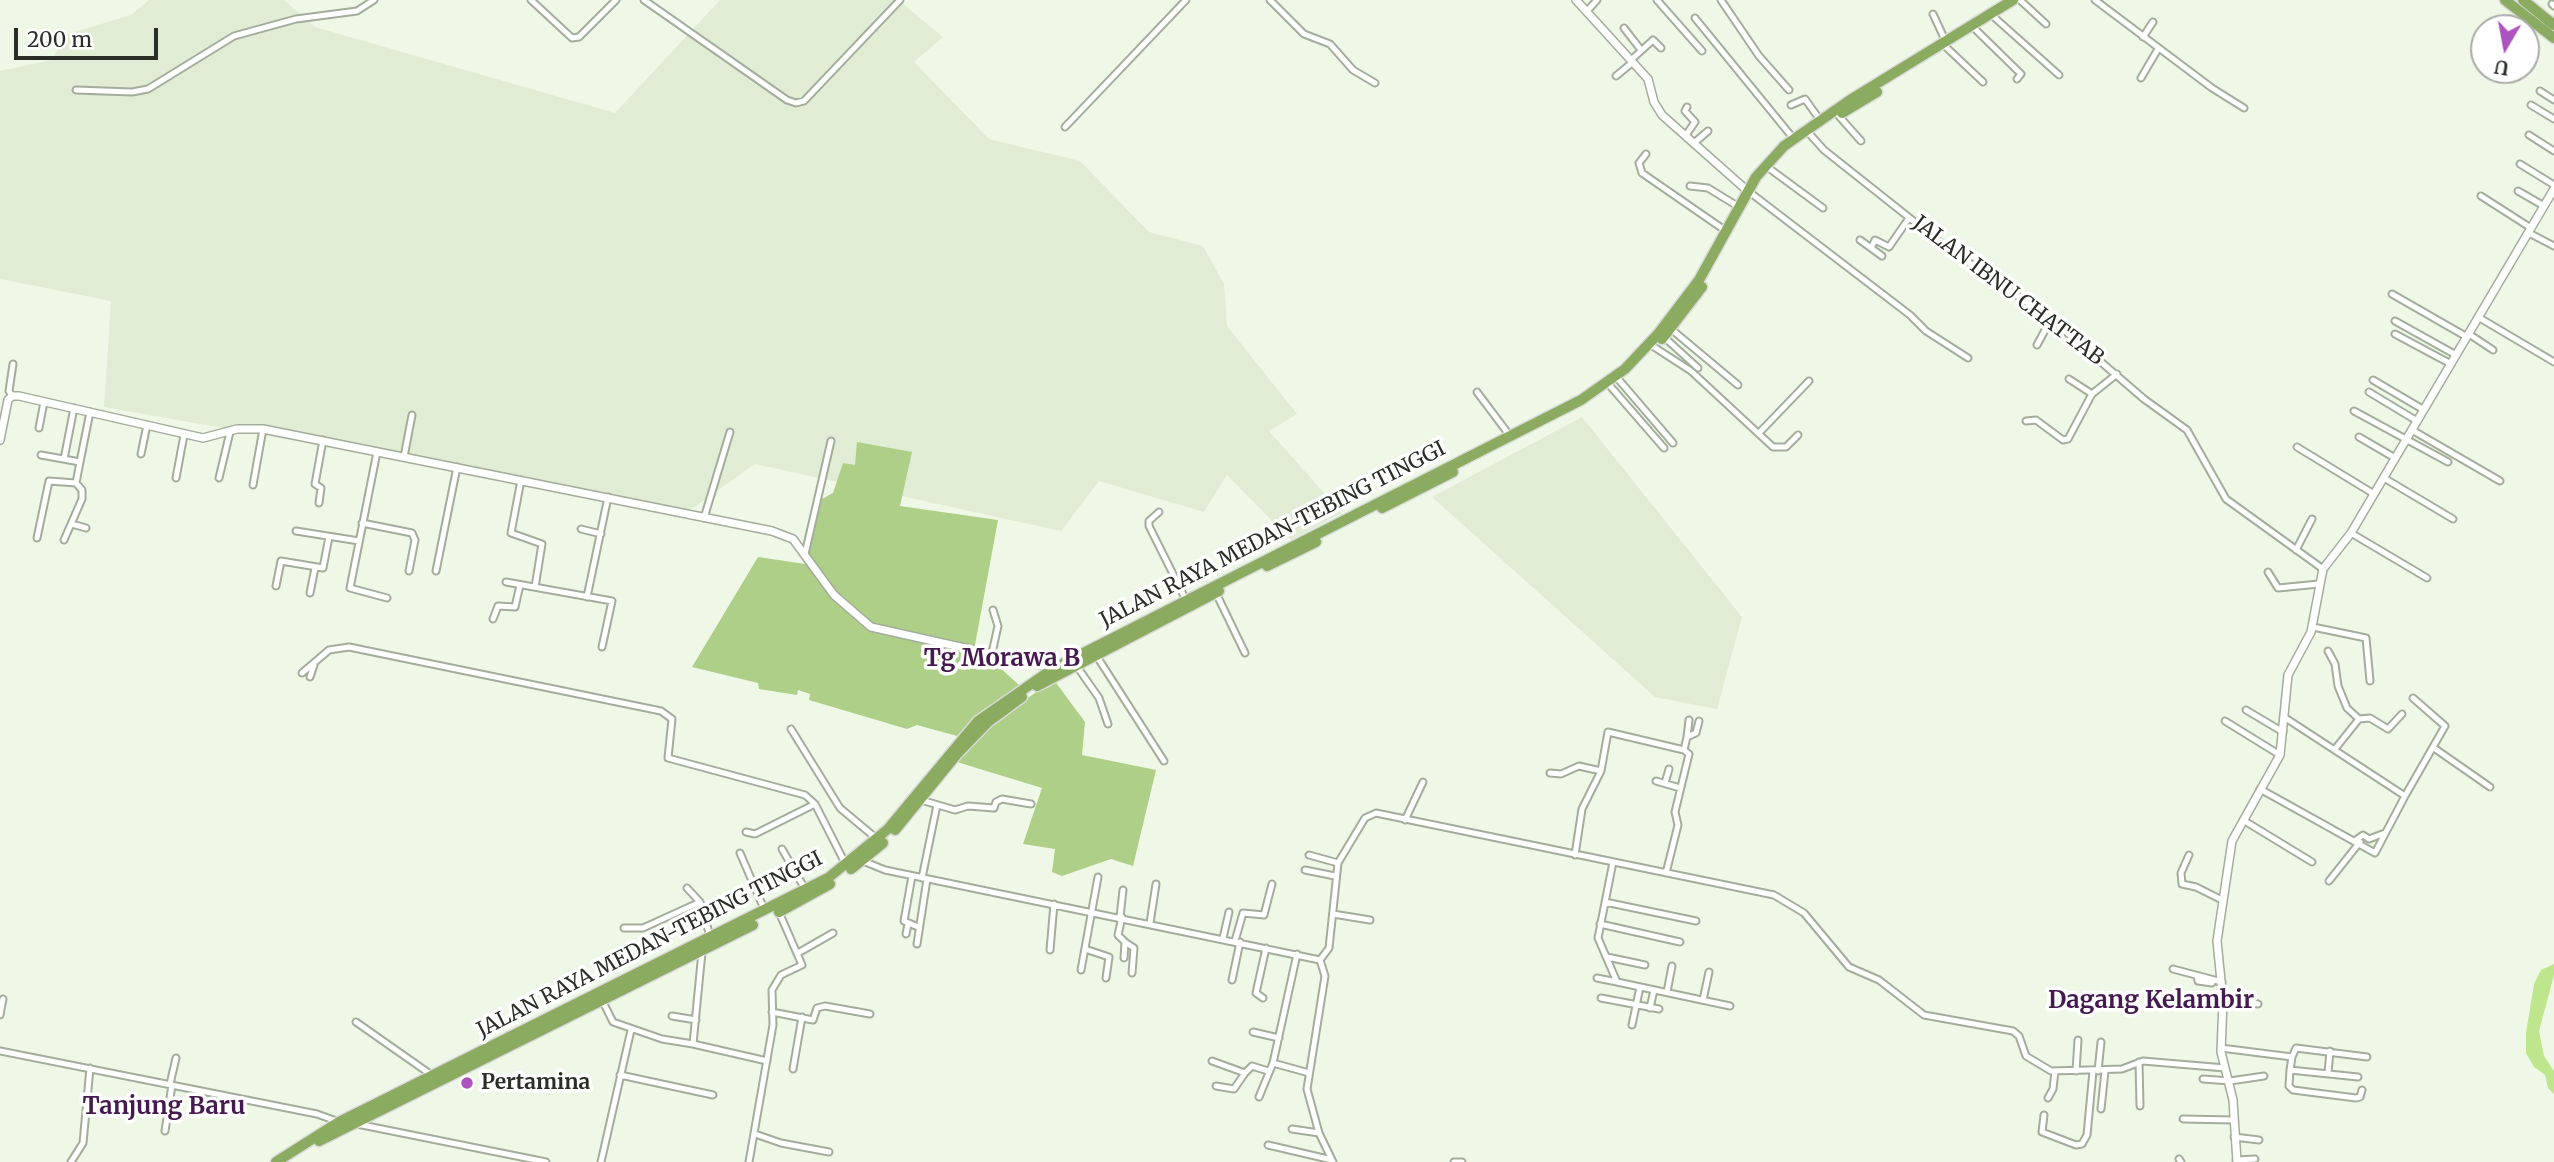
<!DOCTYPE html>
<style>
body{margin:0}
#map{position:relative;width:2554px;height:1162px;overflow:hidden;background:#eff8e6;font-family:Merriweather,serif}
canvas{display:block}
.north{position:absolute;left:2470px;top:14px;width:70px;height:70px;box-sizing:border-box;background:#fff;border:2px solid #aaaba9;border-radius:50%;rotate:190deg;font-size:19px;font-weight:700;line-height:28px;text-align:center;color:#2a2e27}
.north::after{content:'';display:block;margin:auto;width:24px;height:32px;background:#ac53c0;clip-path:polygon(50% 0,100% 100%,50% 72%,0 100%)}
.scale{position:absolute;left:14px;top:28px;width:144px;height:32px;box-sizing:border-box;border:4px solid #2a2e27;border-top:0;padding-left:9px;font-size:21px;line-height:24px;white-space:nowrap;color:#2a2e27;-webkit-text-stroke:5px #fff;paint-order:stroke}
</style>
<div id="map">
<canvas width="2554" height="1162"></canvas>
<div class="north">U</div>
<div class="scale">200 m</div>
</div>
<script>
const context = document.querySelector('canvas').getContext('2d');
context.lineJoin = 'round';
function paint(path, color) { context.fillStyle = color; context.fill(path, 'evenodd'); }
const toPath = rows => new Path2D(rows.map(r => 'M' + r).join(''));
function stroke(path, color, width, dash) { context.strokeStyle = color; context.lineWidth = width; context.lineCap = dash ? 'butt' : 'round'; context.setLineDash(dash || []); context.stroke(path); }
function drawText(font, color, halo, rows, align = 'center') {
  context.font = font + ' Merriweather,serif'; context.lineWidth = 7; context.setLineDash([]); context.textBaseline = 'middle'; context.strokeStyle = halo; context.fillStyle = color; for (const [text, x, y, turn = 0] of rows) {
    context.save(); context.translate(x, y); context.rotate((+turn || 0) * Math.PI / 180); context.textAlign = isNaN(turn) ? turn : align; if (halo) context.strokeText(text, 0, 0); context.fillText(text, 0, 0); context.restore();
  }
}
paint(toPath([
 [149,0,284,0,315,27,615,113,720,0,898,0,943,37,914,62,989,139,1080,161,1149,232,1203,246,1224,284,1227,326,1297,414,1269,431,1342,513,1291,540,1227,475,1204,512,1099,481,1061,531,755,464,690,510,104,407,111,301,0,279,0,71,51,60,68,34,131,15],
 [1582,417,1742,617,1717,709,1655,697,1432,497]
]), '#e0ecd4');
paint(toPath([
 [857,442,912,452,900,506,998,520,975,645,1019,685,957,736,917,725,907,729,809,700,810,694,798,690,797,695,759,689,758,683,692,667,758,557,805,564,822,499,833,493,843,463,855,465],
 [1054,680,1085,722,1082,755,1156,770,1133,866,1111,859,1062,876,1052,872,1055,849,1023,844,1042,788,957,762,995,720]
]), '#aecf87');
paint(toPath([
 [2554,964,2554,975,2539,1031,2544,1056,2554,1071,2554,1094,2548,1088,2545,1075,2534,1067,2526,1053,2526,1033,2534,984,2541,970]
]), '#bee68c');
const street = toPath([
 [531,0,572,38,579,37,616,0],
 [644,0,787,100,796,103,804,101,900,0],
 [1270,0,1304,34,1330,44,1353,70,1375,83],
 [1657,0,1702,51],
 [1721,0,1759,56,1789,90],
 [2095,0,2212,88,2244,108],
 [2021,1,2046,24],
 [2552,4,2554,6],
 [1588,10,1597,0],
 [1933,14,1946,42],
 [1695,18,1793,138],
 [1995,18,2059,75],
 [1624,28,1641,50],
 [1976,30,2021,74,2017,79],
 [2143,37,2153,22],
 [1947,48,1983,82],
 [1631,60,1653,40,1661,48],
 [1616,76,1633,62],
 [2141,78,2158,49],
 [76,90,132,92,148,89,234,36,296,19,357,11,374,0],
 [2540,91,2554,100],
 [1791,105,1805,99,1820,120],
 [2531,105,2554,119],
 [1838,115,1861,141],
 [1065,127,1186,0],
 [1806,130,1824,150,1945,246,2051,319,2144,399,2187,430,2226,499,2323,569],
 [1686,135,1695,122,1685,111,1687,107],
 [2529,135,2554,151],
 [1694,143,1708,131],
 [1646,154,1639,163,1642,173,1726,231],
 [2520,164,2554,185],
 [1770,169,1823,208],
 [1690,186,1708,188,1739,207],
 [2518,191,2544,206],
 [1752,194,1910,315,1926,331,1968,358],
 [2481,196,2531,228],
 [2529,233,2554,246],
 [1860,240,1871,248,1875,240,1889,247,1909,218],
 [1871,248,1882,256],
 [2392,294,2467,337],
 [2478,317,2554,362],
 [2395,321,2456,355],
 [1671,329,1738,385],
 [2395,334,2451,364],
 [2469,334,2493,350],
 [1664,337,1698,368],
 [2037,345,2051,319],
 [1654,347,1691,371,1773,447,1786,447,1798,435],
 [2069,379,2092,394,2117,374],
 [1619,380,1673,443],
 [2373,380,2424,410],
 [1611,387,1664,448],
 [1477,392,1510,436],
 [2369,392,2417,421],
 [12,396,9,391,13,364],
 [2354,411,2448,462],
 [2026,421,2036,420,2063,440,2068,439,2092,394],
 [39,428,44,402],
 [2412,430,2500,481],
 [1759,433,1809,381],
 [2359,437,2395,458],
 [2297,447,2374,494],
 [377,452,350,588,387,598],
 [141,454,147,425],
 [41,455,80,462,90,412],
 [404,457,412,415],
 [64,459,74,408],
 [176,478,184,435],
 [219,478,230,432],
 [2384,478,2453,519],
 [521,480,511,533,542,544,535,587],
 [253,485,263,429],
 [319,503,321,488,315,484,323,440],
 [1159,512,1149,521,1149,526,1186,600],
 [704,518,730,432],
 [362,523,412,533,415,540,409,571],
 [72,524,86,528],
 [581,529,601,534],
 [296,531,359,541],
 [2351,533,2427,578],
 [37,538,49,481,76,483,80,462],
 [64,540,82,499,82,490,76,483],
 [2296,550,2312,519],
 [805,554,831,441],
 [436,571,457,467],
 [2268,572,2278,588,2319,584],
 [506,582,612,601,602,647],
 [276,586,281,561,323,568,329,537],
 [310,593,315,568],
 [1216,593,1245,653],
 [587,597,608,497],
 [493,619,498,606,515,607,520,585],
 [2313,627,2366,638,2370,681],
 [2328,651,2335,664,2338,686,2347,708,2359,719,2335,749],
 [992,653,998,626,993,610],
 [1096,655,1164,761],
 [1076,665,1099,698,1108,724],
 [302,673,329,650,349,647,661,711,672,719,668,758,805,795,815,804,846,865],
 [310,677,314,665],
 [2246,710,2283,732],
 [2284,717,2405,796,2445,726,2413,698],
 [2359,719,2370,718,2388,729,2402,714],
 [2225,721,2280,755],
 [791,729,840,808,877,839],
 [1687,737,1689,720],
 [2434,748,2490,787],
 [1684,750,1687,737,1696,733,1699,721],
 [1550,773,1561,774,1579,766,1601,771],
 [1656,781,1680,788],
 [1665,783,1669,769],
 [2260,789,2375,853,2405,796],
 [921,800,955,810,968,806,994,808,996,802,1002,799,1031,804],
 [1405,820,1423,782],
 [2243,820,2312,862],
 [746,832,755,834,815,804],
 [2356,840,2363,835,2369,839,2385,833],
 [782,849,805,889],
 [740,853,765,911],
 [1309,855,1338,863],
 [1575,855,1582,809,1601,771,1608,732,1684,750,1689,754,1675,812,1678,825,1666,873],
 [2189,855,2181,873,2182,884,2196,887,2222,900],
 [863,861,885,870,1320,960,1325,976,1307,1089,1319,1133,1333,1162],
 [1613,862,1598,938,1617,982,1730,1006],
 [1305,870,1335,876],
 [912,876,904,921,918,927],
 [922,878,937,805],
 [2329,881,2360,842],
 [687,888,700,902],
 [1605,902,1696,921],
 [1333,914,1370,920],
 [1120,917,1123,890],
 [1122,917,1118,935,1125,942,1124,958],
 [1150,923,1156,884],
 [1600,924,1680,942],
 [624,928,643,928,700,902,710,936],
 [906,934,908,924],
 [1223,938,1229,912],
 [1235,941,1243,913,1264,915,1272,884],
 [1125,942,1134,948,1132,973],
 [917,944,927,879],
 [1085,949,1109,957,1106,978],
 [1050,950,1054,904],
 [702,952,693,1044,767,1061],
 [798,953,833,933],
 [1607,957,1645,965],
 [1320,960,1329,948,1338,863,1365,818,1376,813,1774,895,1804,913,1849,967,1879,980,1924,1015,2013,1031,2019,1036,2026,1056,2051,1071,2122,1069,2143,1061,2225,1068],
 [2173,969,2222,982],
 [1081,970,1098,877],
 [2197,976,2198,981,2212,983],
 [1597,978,1617,982],
 [1232,980,1240,942],
 [1667,992,1672,966],
 [2199,996,2223,1001],
 [2223,997,2258,1004],
 [1263,998,1256,993,1266,948],
 [1601,998,1659,1009],
 [1703,1000,1709,972],
 [603,1002,613,1022,662,1039,693,1044],
 [1650,1008,1654,990],
 [772,1012,813,1020,817,1008,825,1006,870,1014],
 [0,1015,3,999],
 [672,1016,696,1020],
 [356,1022,433,1076],
 [1632,1025,1640,987],
 [1253,1032,1279,1038],
 [2221,1048,2292,1057,2290,1070,2358,1077],
 [0,1051,317,1114,339,1122],
 [2292,1057,2296,1048,2367,1057],
 [1212,1061,1245,1073,1252,1066,1268,1071],
 [2139,1062,2140,1106],
 [1273,1063,1309,1073],
 [793,1069,802,1017],
 [2290,1070,2289,1086,2293,1090,2356,1098,2360,1097,2362,1090],
 [2076,1071,2078,1040],
 [2098,1071,2101,1042],
 [2328,1073,2330,1051],
 [620,1075,713,1095],
 [2203,1079,2230,1081,2264,1076],
 [170,1084,176,1058],
 [1216,1086,1234,1089,1245,1073],
 [1259,1097,1273,1063,1297,954],
 [2048,1098,2053,1089,2055,1071],
 [2101,1109,2105,1071],
 [2044,1115,2042,1132,2076,1145,2082,1144,2087,1135,2093,1071],
 [2183,1119,2234,1120],
 [357,1124,546,1162],
 [1292,1129,1319,1133],
 [165,1131,172,1085],
 [755,1134,781,1143,829,1152],
 [2234,1137,2259,1140],
 [1268,1145,1332,1160],
 [2179,1159,2181,1162],
 [2236,1160,2255,1159],
 [71,1162,83,1143,90,1068],
 [601,1162,631,1030],
 [749,1162,773,1025,772,990,781,975,802,965,779,912],
 [1454,1162,1462,1162]
]);
const secondary = toPath([
 [1576,0,1648,79,1654,102,1662,115,1751,194],
 [0,440,8,400,12,396,19,396,203,438,237,429,263,429,772,531,793,539,834,595,871,627,1054,668],
 [2237,1162,2233,1100,2221,1052,2223,1001,2217,941,2232,841,2280,755,2288,675,2311,632,2323,569,2351,533,2554,189]
]);
const highway = toPath([
 [2505,0,2554,38],
 [2523,0,2554,25],
 [1842,113,1877,92],
 [1662,339,1702,287],
 [1382,508,1453,472],
 [1267,566,1316,542],
 [1037,686,1219,591],
 [895,830,957,754,988,722,1022,697],
 [851,869,883,843],
 [779,912,830,884],
 [319,1141,753,925],
 [276,1162,339,1122,828,878,888,829,978,721,1054,668,1581,400,1625,369,1658,334,1699,280,1756,177,1784,146,1850,100,2013,0]
]);
stroke(street, '#a4ac9b', 9);
stroke(secondary, '#a4ac9b', 10);
stroke(highway, '#d9d9d8', 13);
stroke(street, '#fff', 5);
stroke(secondary, '#fff', 7);
stroke(highway, '#8bac60', 10);
for (const [x, y, r, color] of [
 [467,1083,7,"#ac53c0"]
]) { const dot = new Path2D(); dot.arc(x, y, r, 0, 2 * Math.PI); context.fillStyle = color; context.fill(dot); stroke(dot, '#fff', 2.5); }
drawText('21px', '#2a2e27', '#fff', [
 ["JALAN IBNU CHATTAB",2008,291,37],
 ["JALAN RAYA MEDAN-TEBING TINGGI",1273,535,-27],
 ["JALAN RAYA MEDAN-TEBING TINGGI",650,945,-27]
]);
drawText('bold 21px', '#2a2e27', '#fff', [
 ["Pertamina",481,1083]
], 'left');
drawText('bold 24px', '#451b4f', '#fff', [
 ["Tg Morawa B",1002,659],
 ["Dagang Kelambir",2151,1001],
 ["Tanjung Baru",164,1107]
]);
</script>
